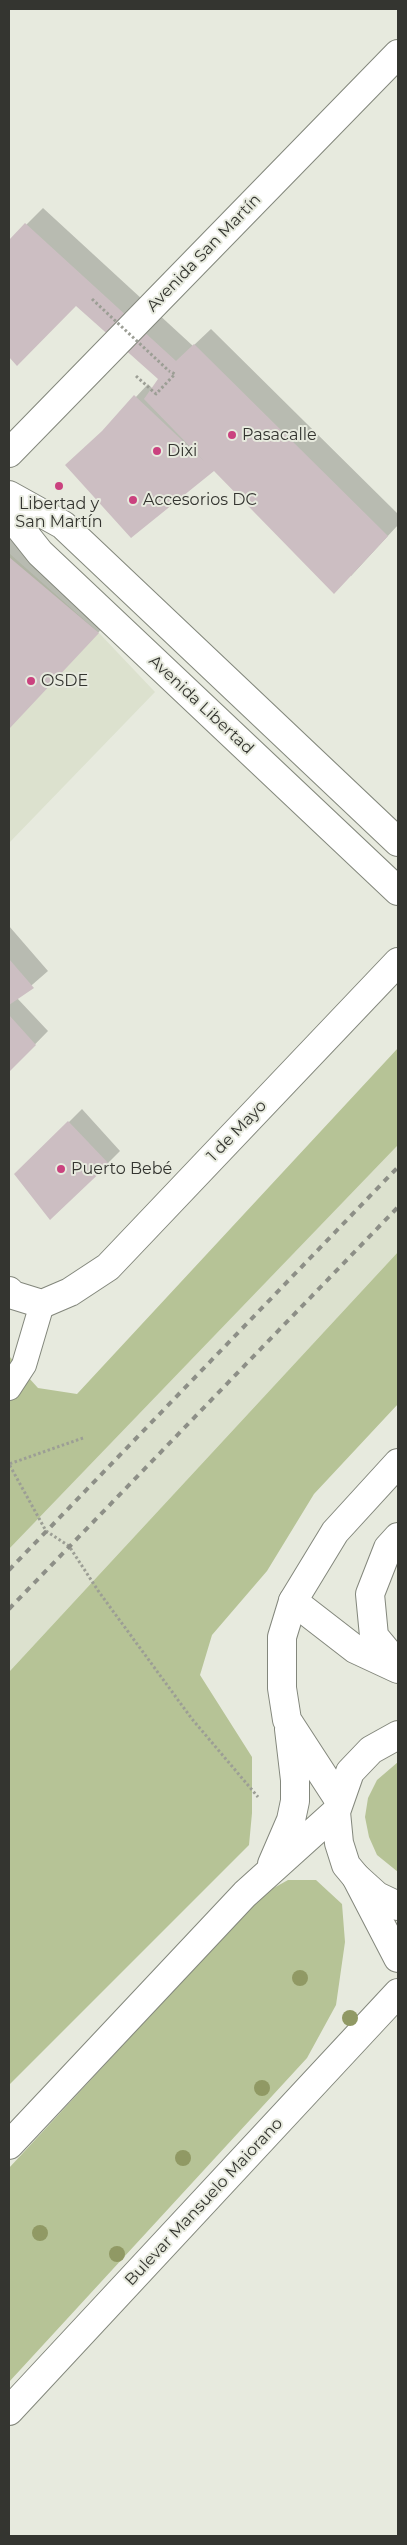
<!DOCTYPE html>
<meta charset="utf-8">
<style>
body{margin:0}
#map{position:relative;width:407px;height:2545px;overflow:hidden;background:#e7eade;font-family:Montserrat,sans-serif}
canvas{display:block}
.frame{position:absolute;inset:0;border:10px solid #343530;pointer-events:none}
</style>
<div id="map">
<canvas width="407" height="2545"></canvas>
<div class="frame"></div>
</div>
<script>
const context = document.querySelector('canvas').getContext('2d');
context.lineJoin = 'round';
function paint(path, color) { context.fillStyle = color; context.fill(path, 'evenodd'); }
const toPath = rows => new Path2D(rows.map(r => 'M' + r).join(''));
function stroke(path, color, width, dash) { context.strokeStyle = color; context.lineWidth = width; context.lineCap = dash ? 'butt' : 'round'; context.setLineDash(dash || []); context.stroke(path); }
function drawText(font, color, halo, rows, align = 'center') {
  context.font = font + ' Montserrat,sans-serif'; context.lineWidth = 4; context.setLineDash([]); context.textBaseline = 'middle'; context.strokeStyle = halo; context.fillStyle = color; for (const [text, x, y, turn = 0] of rows) {
    context.save(); context.translate(x, y); context.rotate((+turn || 0) * Math.PI / 180); context.textAlign = isNaN(turn) ? turn : align; if (halo) context.strokeText(text, 0, 0); context.fillText(text, 0, 0); context.restore();
  }
}
paint(toPath([
 [9,553,99,633,155,692,9,843],
 [398,1145,398,1252,9,1672,9,1549]
]), '#dce1ce');
paint(toPath([
 [398,1048,398,1145,9,1549,9,1356,38,1388,77,1394],
 [398,1252,398,1404,314,1494,267,1571,212,1635,200,1675,252,1757,252,1813,249,1845,9,2085,9,1672],
 [398,1762,398,1872,377,1855,369,1837,365,1817,368,1798,377,1780],
 [288,1880,316,1880,342,1904,345,1942,336,2005,307,2058,9,2382,9,2168,263,1894]
]), '#b6c396');
paint(toPath([
 [43,208,193,346,211,329,398,514,398,525,351,576,214,469,109,426,148,384,153,389,160,379,76,304,17,364,9,355,9,242],
 [9,532,113,617,9,727],
 [9,926,48,971,17,998,48,1031,9,1071],
 [82,1109,120,1151,108,1163,16,1175]
]), '#0003');
paint(toPath([
 [25,223,176,361,194,344,388,536,334,594,214,471,131,538,65,465,102,431,134,395,204,461,144,399,158,379,76,306,17,366,9,357,9,240],
 [9,557,99,633,9,729],
 [9,959,34,988,9,1005],
 [9,1015,36,1045,9,1072],
 [68,1121,109,1164,50,1220,14,1174]
]), '#ccbec2');
const service = toPath([
 [9,1388,24,1365,42,1304]
]);
const minor = toPath([
 [9,1291,13,1295,42,1304,70,1292,108,1267,398,962],
 [293,1601,355,1649,398,1669],
 [356,1877,398,1958]
]);
const tertiary = toPath([
 [9,453,398,54],
 [9,495,63,525,398,842],
 [9,514,40,553,398,891]
]);
const secondary = toPath([
 [398,1537,388,1548,370,1594,374,1636,398,1665],
 [398,1735,371,1750,350,1772,336,1812,339,1843,346,1865,356,1877,377,1896,398,1906],
 [339,1800,287,1720,282,1688,282,1637,293,1601,335,1532,398,1463],
 [272,1864,291,1820,295,1801,295,1780,289,1729],
 [9,2145,245,1894,336,1812],
 [9,2411,398,1993]
]);
stroke(service, '#83877c', 26);
stroke(minor, '#83877c', 30);
stroke(tertiary, '#83877c', 30);
stroke(secondary, '#83877c', 30);
stroke(toPath([
 [136,376,156,394,175,374,169,371],
 [83,1438,9,1464,46,1531,69,1546,99,1592,192,1719,258,1797]
]), '#9c9e95', 3, [2.5, 2.5]);
stroke(service, '#fff', 24);
stroke(minor, '#fff', 28);
stroke(tertiary, '#fff', 28);
stroke(secondary, '#fff', 28);
stroke(toPath([
 [9,1570,398,1167],
 [9,1609,398,1207]
]), '#8d8f87', 4, [6, 6]);
stroke(toPath([
 [92,299,169,371]
]), '#9c9e95', 3, [2.5, 2.5]);
context.fillStyle = '#909964';
for (const [x, y] of [
 [300,1978],
 [350,2018],
 [262,2088],
 [183,2158],
 [40,2233],
 [117,2254]
]) { context.beginPath(); context.arc(x, y, 8, 0, 2 * Math.PI); context.fill(); }
for (const [x, y, r, color] of [
 [232,435,5,"#ca427f"],
 [157,451,5,"#ca427f"],
 [59,486,5,"#ca427f"],
 [133,500,5,"#ca427f"],
 [31,681,5,"#ca427f"],
 [61,1169,5,"#ca427f"]
]) { const dot = new Path2D(); dot.arc(x, y, r, 0, 2 * Math.PI); context.fillStyle = color; context.fill(dot); stroke(dot, '#e7eade', 2); }
drawText('16px', '#343530', '#e7eade', [
 ["Avenida San Martín",204,253,-46],
 ["Avenida Libertad",201,705,43],
 ["1 de Mayo",237,1131,-46],
 ["Bulevar Mansuelo Maiorano",204,2202,-47]
]);
drawText('16px', '#343530', '#e7eade', [
 ["Pasacalle",242,435],
 ["Dixi",167,451],
 ["Accesorios DC",143,500],
 ["Libertad y",59,504,"center"],
 ["San Martín",59,522,"center"],
 ["OSDE",41,681],
 ["Puerto Bebé",71,1169]
], 'left');
</script>
